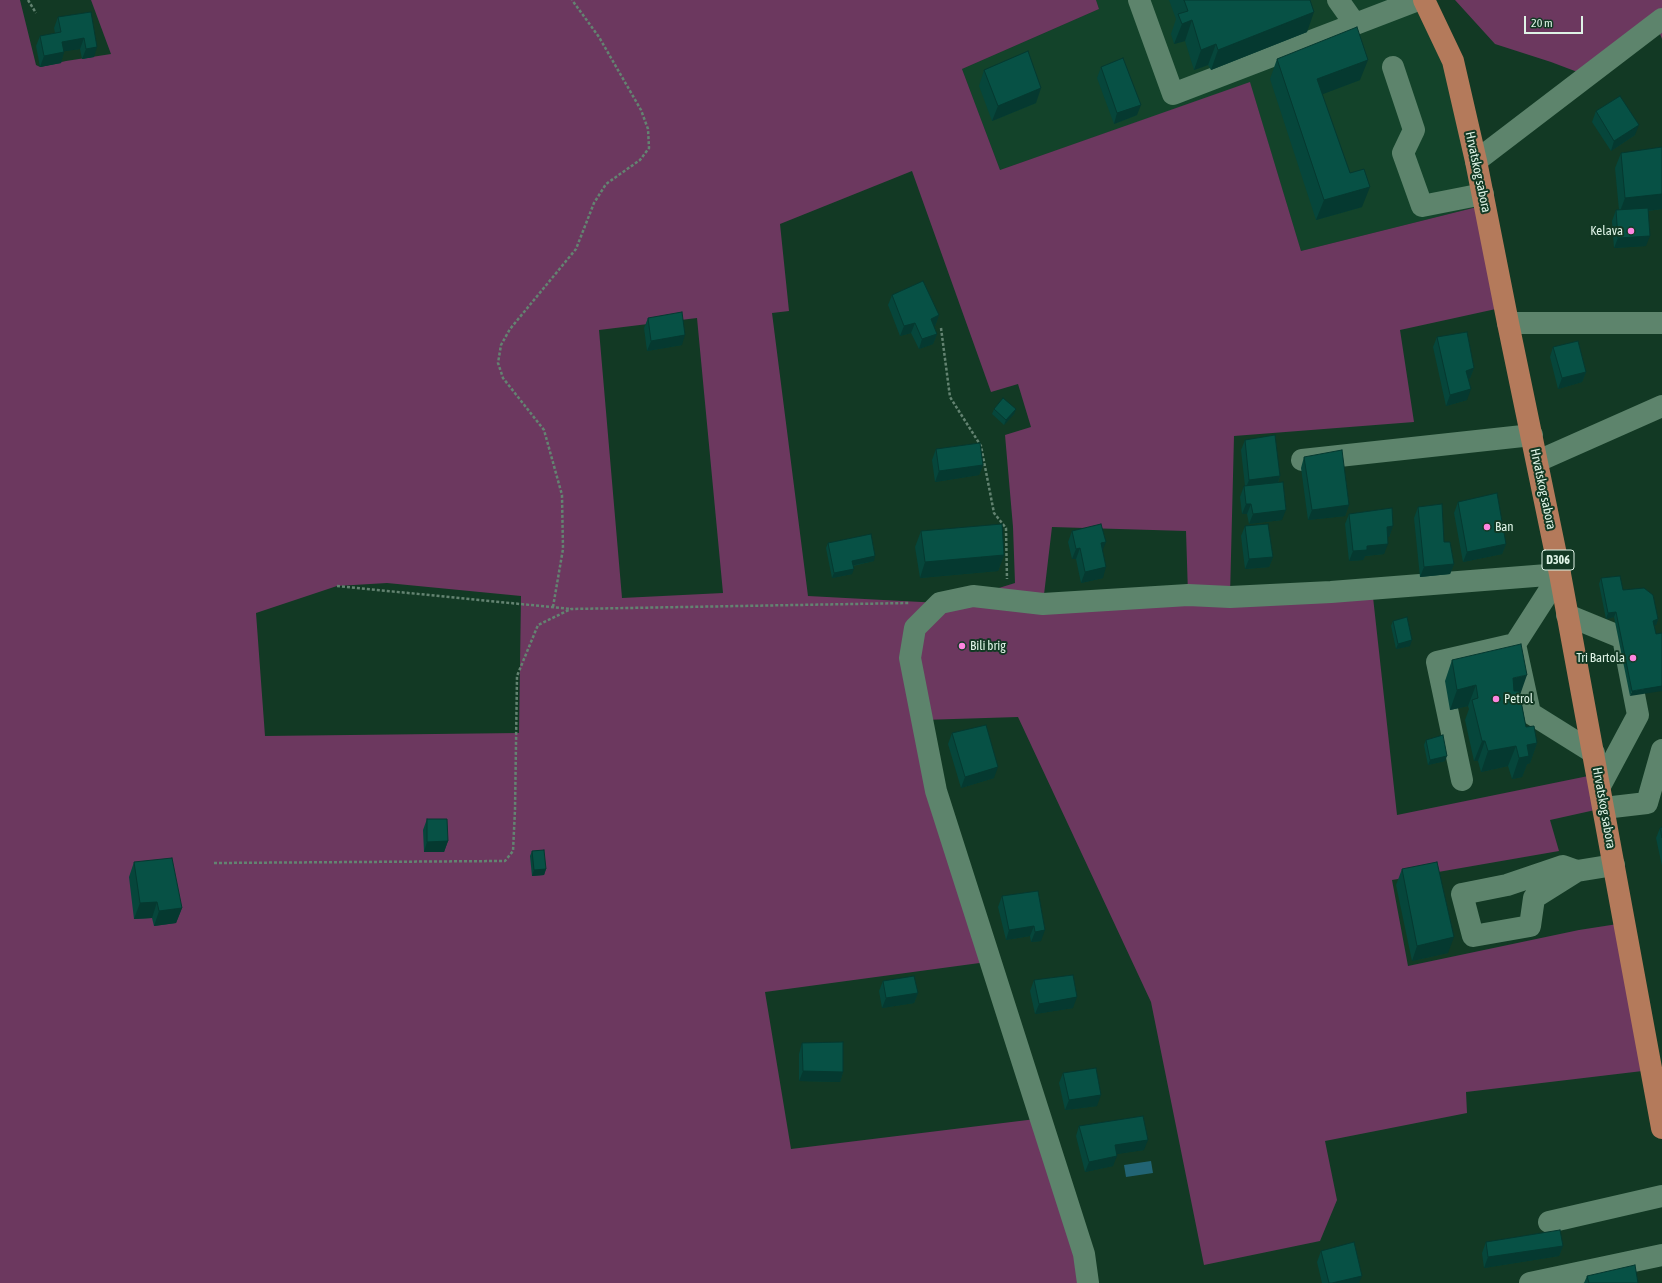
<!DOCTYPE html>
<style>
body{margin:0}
#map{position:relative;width:1662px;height:1283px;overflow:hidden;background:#123924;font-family:"Asap Condensed",sans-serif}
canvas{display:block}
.scale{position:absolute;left:1524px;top:16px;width:59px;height:18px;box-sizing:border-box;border:2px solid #def3e6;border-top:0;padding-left:5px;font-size:12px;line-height:14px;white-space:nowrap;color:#def3e6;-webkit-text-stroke:3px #123924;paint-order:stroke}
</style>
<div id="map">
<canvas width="1662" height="1283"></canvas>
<div class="scale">20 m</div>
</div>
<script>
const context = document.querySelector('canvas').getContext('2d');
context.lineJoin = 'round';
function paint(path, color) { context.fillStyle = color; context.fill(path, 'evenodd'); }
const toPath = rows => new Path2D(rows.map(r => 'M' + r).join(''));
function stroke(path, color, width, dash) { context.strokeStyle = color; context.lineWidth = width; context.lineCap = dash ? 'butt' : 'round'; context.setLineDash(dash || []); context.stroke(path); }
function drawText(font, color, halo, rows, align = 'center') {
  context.font = font + ' "Asap Condensed",sans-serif'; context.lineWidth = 4; context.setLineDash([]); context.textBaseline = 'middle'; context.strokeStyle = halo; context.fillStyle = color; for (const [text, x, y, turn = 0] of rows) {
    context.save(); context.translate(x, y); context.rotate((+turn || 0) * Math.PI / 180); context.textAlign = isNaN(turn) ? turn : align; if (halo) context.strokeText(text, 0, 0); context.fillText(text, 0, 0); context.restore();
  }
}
paint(toPath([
 [1096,0,1424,0,1485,205,1301,251,1250,83,1000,170,962,69,1099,9]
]), '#13432a');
paint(toPath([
 [0,0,20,0,36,65,40,67,66,61,111,54,91,0,1096,0,1099,9,962,69,1000,170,1250,82,1301,251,1485,205,1505,307,1400,330,1414,422,1234,436,1230,596,1372,588,1397,815,1598,774,1604,808,1550,820,1559,851,1392,880,1408,966,1579,930,1624,923,1651,1070,1466,1092,1467,1113,1325,1141,1337,1200,1320,1241,1204,1265,1151,1002,1018,717,922,720,987,962,765,992,791,1149,1044,1118,1089,1283,0,1283],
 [912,171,991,392,1018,384,1031,427,1005,435,1013,527,1015,583,973,596,940,603,808,596,772,313,789,311,780,224],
 [697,318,723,593,622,598,599,330],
 [1052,527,1186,531,1188,594,1043,603],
 [387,583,521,596,519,733,265,736,256,613,337,586],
 [1455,0,1662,0,1662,39,1656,24,1588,76,1551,62,1495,44]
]), '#6c385f');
paint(toPath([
 [1151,1161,1153,1173,1126,1177,1124,1165]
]), '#226474');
stroke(toPath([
 [28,0,36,13],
 [941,328,950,397,981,446,994,513,1006,528,1007,579],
 [337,586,571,609],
 [553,607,563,549,562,495,544,430,503,378,498,363,501,345,510,329,576,249,594,203,606,184,640,160,649,148,648,129,641,110,599,37,572,0],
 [214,863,505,861,513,851,515,810,517,676,538,625,571,609,909,603]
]), '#638371', 2.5, [3, 2]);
stroke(toPath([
 [1139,0,1173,94,1418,0],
 [1338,0,1355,24],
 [1393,67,1414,130,1403,153,1422,206,1483,194],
 [1476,161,1662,19],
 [1508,323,1662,323],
 [1302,460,1532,435],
 [1538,461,1662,406],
 [1560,574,1515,644,1530,713,1594,753],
 [1567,615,1623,638,1638,715,1600,786],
 [1462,780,1437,662,1515,644],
 [1604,808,1647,803,1662,750],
 [1577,871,1534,898,1530,926,1473,936,1462,894,1507,885,1563,866,1577,871,1614,865],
 [1549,1222,1662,1196],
 [1088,1283,1084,1254,936,791,910,658,915,628,940,603,973,596,1043,604,1188,595,1230,597,1331,592,1560,574],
 [1530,1283,1662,1255]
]), '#5d846c', 22);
stroke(toPath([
 [1424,0,1453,61,1476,161,1508,323,1560,574,1662,1128]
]), '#b47a5b', 22);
paint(toPath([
 [1169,0,1310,0,1307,32,1211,70,1208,65,1194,70,1185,41,1174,44,1171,34,1176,19],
 [91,12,94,57,82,59,80,49,64,51,61,63,40,67,36,46,40,36,55,33,54,28,58,17],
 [1277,59,1360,80,1322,94,1362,207,1316,220,1270,79],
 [1101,67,1137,115,1114,124,1097,78],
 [984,70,1036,103,992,121,979,86],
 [1596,111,1635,135,1611,151,1592,122],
 [1662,147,1662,209,1648,211,1646,246,1614,248,1612,221,1616,210,1619,210,1615,168,1621,153],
 [892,295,939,315,935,326,934,326,937,334,933,344,919,349,911,333,900,336,888,305],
 [648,318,682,345,647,351,644,328],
 [1437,337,1474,368,1470,378,1468,379,1467,400,1446,406,1433,347],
 [1553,347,1586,372,1582,382,1558,389,1550,357],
 [994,409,1016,409,1014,414,1004,425,992,414],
 [1245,440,1280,476,1278,483,1282,520,1249,524,1247,514,1242,514,1240,497,1244,486,1245,486,1241,450],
 [936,449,983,465,979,475,935,482,932,460],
 [1304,457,1349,505,1345,516,1308,520,1301,468],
 [1458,502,1506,544,1502,554,1463,562,1454,513],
 [1418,507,1444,542,1454,564,1450,574,1420,577,1414,518],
 [1349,514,1393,526,1389,537,1388,537,1384,554,1365,556,1363,560,1349,561,1345,524],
 [1245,526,1273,557,1269,567,1245,569,1241,536],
 [921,531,1004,555,998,571,920,578,915,547],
 [1072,531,1103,578,1081,583,1076,559,1072,559,1068,542],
 [828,543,874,561,853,566,852,574,832,578,826,548],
 [1601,578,1623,590,1658,619,1656,625,1654,625,1656,634,1630,696,1614,617,1606,619,1599,584],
 [1393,621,1410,646,1396,649,1391,626],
 [1452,660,1520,695,1526,727,1537,743,1530,763,1527,764,1522,777,1512,779,1508,766,1481,772,1478,761,1474,761,1465,720,1469,709,1468,706,1450,710,1445,681],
 [952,733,994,778,961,788,948,744],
 [1426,740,1445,761,1428,765,1424,745],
 [427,819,448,841,444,852,424,852,423,830],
 [1662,827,1662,866,1656,838,1660,828],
 [532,851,546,869,544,875,532,876,530,856],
 [134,862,182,908,176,923,154,926,152,918,134,919,129,877],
 [1402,869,1448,953,1412,961,1396,885],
 [1038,891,1041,941,1031,942,1030,936,1006,940,998,907,1002,896],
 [1034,980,1073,1008,1035,1014,1030,991],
 [883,981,918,993,914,1003,882,1008,879,991],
 [802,1043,843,1072,840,1082,799,1081,799,1054],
 [1063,1073,1097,1106,1065,1110,1059,1083],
 [1079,1126,1144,1150,1116,1154,1113,1166,1085,1172,1076,1136],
 [1486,1242,1563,1246,1559,1256,1484,1268,1482,1253],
 [1321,1251,1359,1283,1322,1283,1317,1262],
 [1587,1276,1638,1283,1584,1283]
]), '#06463b');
paint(toPath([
 [1314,12,1307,32,1211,70,1218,50],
 [1192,20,1185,41,1174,44,1182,24],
 [84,38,80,49,59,52,62,42],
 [1216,44,1208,65,1194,70,1201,50],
 [97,47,94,57,82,59,86,49],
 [64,52,61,63,40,67,44,56],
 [1368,60,1360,80,1310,99,1317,79],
 [1041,88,1036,103,992,121,998,106],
 [1141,105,1137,115,1114,124,1117,113],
 [1639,125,1635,135,1611,151,1614,141],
 [1370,187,1362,207,1316,220,1324,200],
 [1662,194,1662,209,1619,214,1625,198],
 [1650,236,1646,246,1614,248,1618,238],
 [939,315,935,326,927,329,931,319],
 [915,323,911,333,900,336,904,326],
 [937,334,933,344,919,349,922,339],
 [685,335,682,345,647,351,651,341],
 [1474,368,1470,378,1462,381,1466,371],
 [1586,372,1582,382,1558,389,1562,378],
 [1471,389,1467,400,1446,406,1450,395],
 [1016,409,1014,414,1004,425,1006,420],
 [983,465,979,475,935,482,939,471],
 [1280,476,1276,487,1245,490,1249,480],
 [1246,504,1251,504,1247,514,1242,514],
 [1349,505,1345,516,1308,520,1312,510],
 [1286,510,1282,520,1249,524,1253,514],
 [1393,526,1389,537,1383,537,1387,527],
 [1106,542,1102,552,1101,543],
 [1388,544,1384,554,1365,556,1363,560,1349,561,1353,551,1367,546],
 [1506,544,1502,554,1463,562,1467,552],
 [1080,548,1076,559,1072,559,1076,549],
 [1004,555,998,571,920,578,925,562],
 [875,556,874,561,850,566,852,561],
 [1273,557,1269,567,1245,569,1249,559],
 [1454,564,1450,574,1420,577,1424,567],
 [1106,567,1103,578,1081,583,1085,572],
 [854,569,852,574,832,578,834,573],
 [1616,612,1614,617,1606,619,1608,613],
 [1658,619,1656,625,1651,626,1653,621],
 [1412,640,1410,646,1396,649,1398,644],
 [1527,675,1520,695,1506,698,1513,678],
 [1476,685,1468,706,1450,710,1457,690],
 [1662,686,1662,691,1630,696,1632,691],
 [1482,741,1485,741,1478,761,1474,761],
 [1537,743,1530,763,1527,764,1522,777,1512,779,1519,758,1527,745],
 [1516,746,1508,766,1481,772,1488,751],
 [1447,756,1445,761,1428,765,1430,760],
 [998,767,994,778,961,788,965,777],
 [448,841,444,852,424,852,427,842],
 [546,869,544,875,532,876,534,870],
 [157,902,152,918,134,919,140,903],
 [182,908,176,923,154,926,159,911],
 [1034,926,1030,936,1006,940,1009,930],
 [1045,930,1041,941,1031,942,1035,932],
 [1454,937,1448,953,1412,961,1417,946],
 [918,993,914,1003,882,1008,886,998],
 [1077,997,1073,1008,1035,1014,1039,1004],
 [803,1071,843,1072,840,1082,799,1081],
 [1101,1095,1097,1106,1065,1110,1069,1100],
 [1148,1140,1144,1150,1111,1155,1115,1145],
 [1117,1156,1113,1166,1085,1172,1089,1162],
 [1563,1246,1559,1256,1484,1268,1488,1257],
 [1362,1276,1359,1283,1332,1283]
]), '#053930');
const building = toPath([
 [1184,0,1310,0,1314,12,1218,50,1216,44,1201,50,1192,20,1182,24,1178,14,1188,11,1184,0],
 [91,12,97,47,86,49,84,38,62,42,64,52,44,56,40,36,61,32,58,17,91,12],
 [1357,27,1368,60,1317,79,1350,173,1364,169,1370,187,1324,200,1277,59,1357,27],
 [1028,51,1041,88,998,106,984,70,1028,51],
 [1123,58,1141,105,1117,113,1101,67,1123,58],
 [1620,96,1639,125,1614,141,1596,111,1620,96],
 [1662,147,1662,194,1625,198,1621,153,1662,147],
 [1648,208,1650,236,1618,238,1616,210,1648,208],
 [923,281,939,315,931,319,937,334,922,339,915,323,904,326,892,295,923,281],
 [682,312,685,335,651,341,648,318,682,312],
 [1467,332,1474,368,1466,371,1471,389,1450,395,1437,337,1467,332],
 [1578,341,1586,372,1562,378,1553,347,1578,341],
 [1003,398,1016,409,1006,420,994,409,1003,398],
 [1275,435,1280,476,1249,480,1245,440,1275,435],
 [980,443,983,465,939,471,936,449,980,443],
 [1342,450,1349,505,1312,510,1304,457,1342,450],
 [1283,482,1286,510,1253,514,1251,504,1246,504,1244,486,1283,482],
 [1497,493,1506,544,1467,552,1458,502,1497,493],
 [1442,504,1444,542,1450,542,1454,564,1424,567,1418,507,1442,504],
 [1392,508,1393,526,1387,527,1388,544,1367,546,1367,550,1353,551,1349,514,1392,508],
 [1002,524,1004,555,925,562,921,531,1002,524],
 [1101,524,1106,542,1101,543,1106,567,1085,572,1080,548,1076,549,1072,531,1101,524],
 [1268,524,1273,557,1249,559,1245,526,1268,524],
 [871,534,875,556,852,561,854,569,834,573,828,543,871,534],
 [1620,576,1623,590,1644,588,1653,595,1658,619,1653,621,1656,634,1662,633,1662,686,1632,691,1616,612,1608,613,1601,578,1620,576],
 [1407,617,1412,640,1398,644,1393,621,1407,617],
 [1521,644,1527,675,1513,678,1514,691,1519,691,1526,727,1534,726,1537,743,1527,745,1529,756,1519,758,1516,746,1488,751,1485,741,1482,741,1472,700,1478,698,1476,685,1457,690,1452,660,1521,644],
 [986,725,998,767,965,777,952,733,986,725],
 [1443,735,1447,756,1430,760,1426,740,1443,735],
 [427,819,447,819,448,841,427,842,427,819],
 [1662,827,1662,838,1660,828,1662,827],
 [544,850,546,869,534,870,532,851,544,850],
 [172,858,182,908,159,911,157,902,140,903,134,862,172,858],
 [1437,862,1454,937,1417,946,1402,869,1437,862],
 [1038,891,1045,930,1035,932,1034,926,1009,930,1002,896,1038,891],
 [1073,975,1077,997,1039,1004,1034,980,1073,975],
 [914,976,918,993,886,998,883,981,914,976],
 [843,1042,843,1072,803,1071,802,1043,843,1042],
 [1096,1068,1101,1095,1069,1100,1063,1073,1096,1068],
 [1143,1116,1148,1140,1115,1145,1117,1156,1089,1162,1079,1126,1143,1116],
 [1560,1230,1563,1246,1488,1257,1486,1242,1560,1230],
 [1354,1242,1362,1276,1332,1283,1329,1283,1321,1251,1354,1242],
 [1635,1265,1638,1283,1589,1283,1587,1276,1635,1265]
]);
paint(building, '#075145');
stroke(building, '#053930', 1);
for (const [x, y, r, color] of [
 [1631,231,4,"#fe86e0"],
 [1487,527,4,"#fe86e0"],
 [962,646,4,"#fe86e0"],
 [1633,658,4,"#fe86e0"],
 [1496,699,4,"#fe86e0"]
]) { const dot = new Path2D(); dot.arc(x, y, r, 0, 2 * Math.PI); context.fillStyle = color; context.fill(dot); stroke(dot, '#123924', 1.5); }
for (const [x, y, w] of [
 [1558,560,32]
]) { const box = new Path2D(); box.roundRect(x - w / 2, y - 10, w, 20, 3); context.fillStyle = '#123924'; context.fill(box); stroke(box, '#def3e6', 1); }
drawText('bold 12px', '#def3e6', null, [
 ["D306",1558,560]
]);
drawText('13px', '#def3e6', '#123924', [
 ["Hrvatskog sabora",1478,172,78],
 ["Hrvatskog sabora",1543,489,78],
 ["Hrvatskog sabora",1604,808,80]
]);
drawText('13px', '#def3e6', '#123924', [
 ["Kelava",1623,231,"right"],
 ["Ban",1495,527],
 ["Bili brig",970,646],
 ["Tri Bartola",1625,658,"right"],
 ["Petrol",1504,699]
], 'left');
</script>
